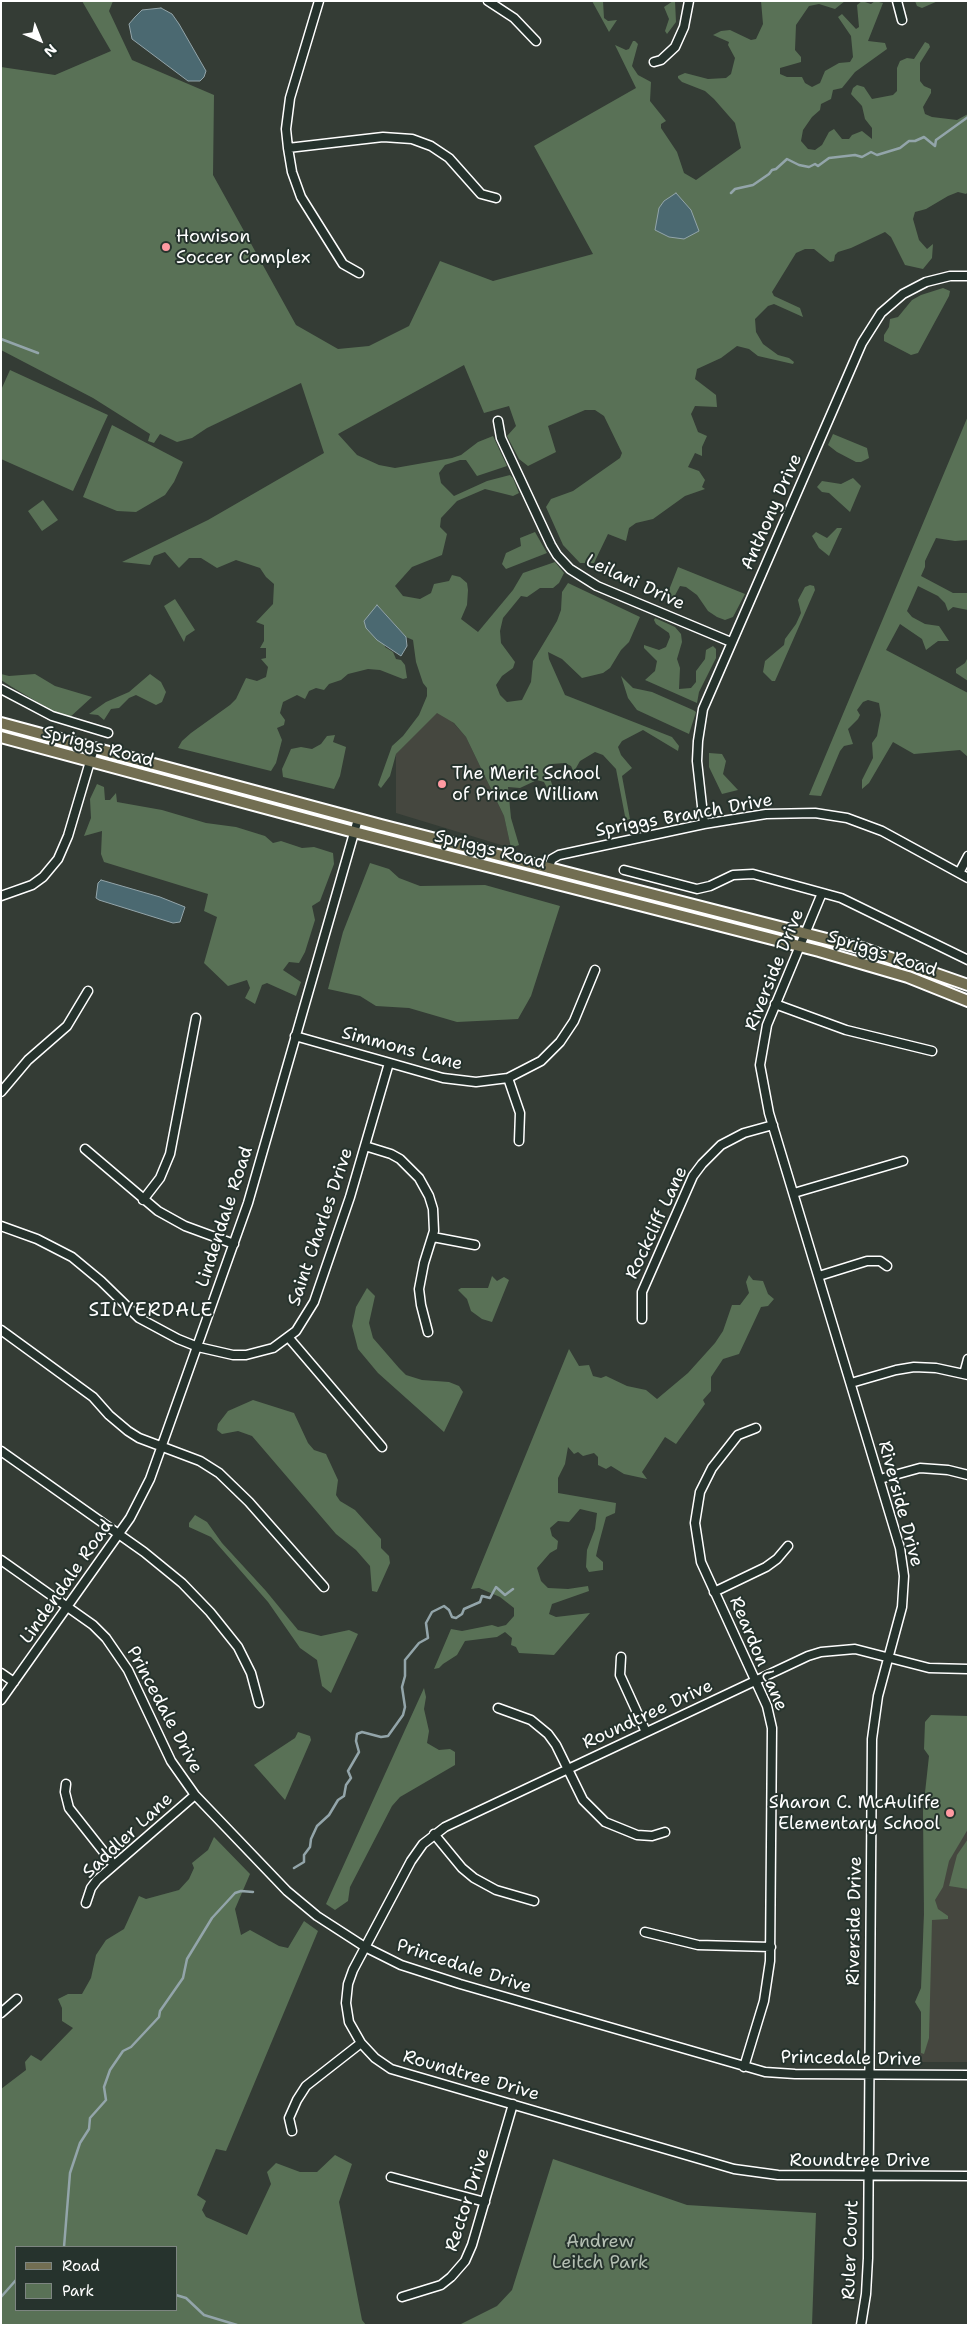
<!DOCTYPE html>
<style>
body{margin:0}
#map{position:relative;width:969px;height:2326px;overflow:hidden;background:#343c35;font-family:"Shantell Sans",sans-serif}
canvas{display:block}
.frame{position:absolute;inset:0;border:2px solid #fff;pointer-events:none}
.legend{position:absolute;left:15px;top:2246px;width:162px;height:65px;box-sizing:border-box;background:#26332d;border:1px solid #7d8581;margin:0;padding:6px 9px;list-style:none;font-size:15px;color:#fff}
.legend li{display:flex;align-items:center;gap:10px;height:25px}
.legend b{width:25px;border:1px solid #7d8581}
.north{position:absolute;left:15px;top:15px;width:50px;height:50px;-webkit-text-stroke:4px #26332d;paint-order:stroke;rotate:136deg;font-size:14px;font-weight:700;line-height:20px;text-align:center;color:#fff}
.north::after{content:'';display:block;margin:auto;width:18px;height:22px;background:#fff;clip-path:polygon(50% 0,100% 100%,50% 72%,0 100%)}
</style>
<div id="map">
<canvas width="969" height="2326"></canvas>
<div class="frame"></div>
<ul class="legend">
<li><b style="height:6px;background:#726e52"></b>Road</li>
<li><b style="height:14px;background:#597156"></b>Park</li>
</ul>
<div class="north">N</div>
</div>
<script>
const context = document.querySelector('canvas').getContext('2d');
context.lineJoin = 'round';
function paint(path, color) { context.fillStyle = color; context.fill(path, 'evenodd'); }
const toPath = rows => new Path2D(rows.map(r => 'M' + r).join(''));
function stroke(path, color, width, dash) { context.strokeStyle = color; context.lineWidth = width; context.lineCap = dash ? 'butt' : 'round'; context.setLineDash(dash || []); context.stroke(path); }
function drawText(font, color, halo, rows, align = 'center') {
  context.font = font + ' "Shantell Sans",sans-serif'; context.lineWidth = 4; context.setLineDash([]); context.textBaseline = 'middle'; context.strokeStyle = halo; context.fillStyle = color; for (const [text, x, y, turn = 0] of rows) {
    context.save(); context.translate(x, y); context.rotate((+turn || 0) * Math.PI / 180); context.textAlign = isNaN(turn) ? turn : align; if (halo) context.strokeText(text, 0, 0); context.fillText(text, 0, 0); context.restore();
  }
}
paint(toPath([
 [440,708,466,737,504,816,511,848,396,813,396,754],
 [968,1720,968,2062,920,2062,924,1903]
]), '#45473f');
paint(toPath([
 [82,1,113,1,109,11,132,60,214,95,213,175,296,325,338,349,369,346,409,326,440,261,493,281,593,254,534,146,636,88,615,45,626,50,629,49,633,41,635,41,638,44,632,66,638,75,651,82,650,101,666,121,661,124,661,128,677,152,684,173,696,180,741,148,735,123,714,99,705,91,682,82,678,78,678,76,685,73,708,79,726,78,731,74,735,58,728,45,729,42,713,35,721,31,730,30,751,40,756,39,763,24,761,1,845,1,835,9,819,4,809,6,796,25,795,50,801,57,801,62,780,68,780,74,787,77,802,77,805,83,812,87,820,83,825,71,839,63,850,62,853,57,851,36,838,17,842,14,856,29,859,27,857,5,862,1,871,4,875,1,883,3,868,41,885,43,887,49,855,72,842,88,833,90,831,99,821,104,820,110,812,117,803,130,801,141,808,149,815,150,822,145,829,132,834,129,842,139,849,139,852,135,862,131,872,139,872,128,865,119,862,106,851,94,853,88,857,85,864,87,872,99,893,95,897,91,897,68,900,61,907,58,914,59,925,42,929,44,930,47,920,63,920,81,924,86,931,89,931,93,923,107,925,114,932,117,957,120,968,114,968,192,966,194,958,192,948,196,926,209,915,212,913,219,919,240,927,249,933,244,932,258,923,269,905,265,891,237,885,232,851,248,838,252,835,255,834,261,830,262,814,249,805,249,796,253,772,292,774,296,800,308,803,317,774,304,768,306,755,319,756,332,763,344,778,355,789,358,794,362,793,364,758,356,749,349,737,346,721,358,697,369,695,379,716,395,717,407,695,406,691,414,698,432,707,436,702,447,702,456,695,453,688,467,699,471,705,480,702,487,705,489,685,496,653,519,636,523,629,528,626,541,608,534,594,563,580,563,563,545,546,507,551,499,573,491,620,458,622,453,604,416,595,410,585,410,548,426,556,452,528,466,519,459,507,436,516,426,509,406,484,413,464,365,338,434,357,455,379,465,395,468,452,458,461,455,478,442,493,436,507,466,477,476,466,460,460,460,445,465,439,473,441,483,454,496,487,481,510,475,513,478,519,493,513,496,485,489,457,501,441,518,440,527,447,534,442,555,412,567,395,586,403,596,420,599,431,593,434,584,449,581,452,575,460,577,467,583,468,590,467,605,461,619,478,632,513,590,523,573,555,562,564,573,559,583,553,588,540,588,527,597,521,596,503,618,500,631,501,643,515,662,513,668,502,676,496,685,500,695,507,702,522,700,531,682,533,661,557,621,561,610,562,592,568,583,640,617,629,642,621,650,610,668,603,673,582,678,562,659,548,652,549,659,565,695,672,737,679,746,678,751,643,730,622,741,618,747,621,755,632,768,622,776,630,819,627,820,625,816,616,769,603,755,595,752,580,761,576,768,579,783,571,766,565,763,552,764,548,771,553,788,548,790,544,782,537,780,520,788,508,787,511,818,519,845,511,848,504,816,466,737,454,723,437,713,396,754,390,776,381,788,378,785,392,746,403,736,419,715,427,696,427,688,423,683,416,662,413,640,406,637,377,605,385,647,393,652,396,659,401,660,405,665,407,678,403,679,380,670,368,669,348,674,341,680,329,684,324,690,316,688,309,691,305,699,297,695,283,702,280,713,285,720,284,725,277,728,282,740,276,763,271,771,178,748,182,741,191,733,230,705,236,699,246,678,257,681,266,677,268,667,261,659,266,658,266,648,260,648,264,641,264,625,256,622,273,604,274,584,266,577,260,568,236,560,217,568,201,558,189,558,179,568,165,552,154,556,150,565,122,562,208,520,324,453,301,383,207,428,192,438,177,442,160,434,154,443,148,441,150,434,93,398,1,350,1,67,55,75,111,51],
 [592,1,603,1,604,18,608,21,617,20,609,32],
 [673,1,675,1,676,22,667,34,665,31,669,19,664,7],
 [915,1,938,1,922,8,917,6],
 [943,288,950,291,949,296,918,353,911,355,884,341,884,335,889,327,890,319,898,317,912,300,921,295],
 [10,370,108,415,73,491,1,459,1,390],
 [968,416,968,540,955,541,936,538,925,561,925,567,921,576,953,593,968,593,968,610,953,607,948,611,945,603,938,596,918,586,907,611,912,617,925,624,939,626,949,641,938,641,926,650,922,639,900,624,886,650,968,693,968,757,960,750,914,754,893,742,869,783,862,789,862,780,873,758,872,743,877,736,881,715,879,703,868,700,863,702,857,710,860,715,858,719,848,729,853,744,844,746,840,751,821,796,809,795],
 [112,425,183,462,174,482,165,495,136,512,117,511,83,497],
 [833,434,867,448,869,458,861,462,856,462,837,452,828,445],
 [853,478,861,486,850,512,829,493,822,492,817,487,822,481,841,484],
 [43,500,58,520,42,531,28,511],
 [837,528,842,528,829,556,819,548,812,536,816,532,827,538],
 [535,532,547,553,506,569,502,564,506,553,521,546,520,538],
 [678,567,745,594,733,617,725,620,717,617,708,611,697,595,686,587,680,586,673,599,669,598,669,590],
 [810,585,814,586,815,590,775,681,772,681,763,672,765,661,784,645,785,639,796,624,801,613,798,600,805,587],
 [175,599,195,630,186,636,184,642,164,606],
 [655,618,675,627,681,634,682,642,677,659,680,668,679,689,691,688,696,682,696,671,705,659,706,650,713,646,716,649,716,658,699,692,697,703,645,680,655,671,657,661,644,648,644,645,659,650,666,647,670,637,669,633,656,624,654,620],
 [968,657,968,681,956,673,956,669,965,663],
 [1,674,9,676,35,674,55,686,92,697,69,718,54,712,12,687,1,680],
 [150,674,161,682,166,692,162,702,156,705,136,695,129,698,119,708,111,709,104,720,98,715,89,714,106,702,129,692],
 [621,676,633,688,652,692,693,710,696,712,689,734,637,710,628,698],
 [335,735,333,742,346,747,340,776,334,789,283,777,282,769,291,749,301,747,312,749,321,744,327,736],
 [709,753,722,754,726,761,723,774,738,790,722,794,709,767],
 [97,784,104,787,105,800,110,800,116,793,117,802,162,810,206,823,236,827,265,836,273,843,281,841,302,848,314,847,333,853,334,864,320,901,312,906,315,920,305,952,299,963,289,962,283,970,301,982,296,996,267,983,262,985,255,1004,245,998,250,988,247,980,228,986,204,963,217,917,204,911,208,894,104,862,101,854,102,831,84,836,91,818,90,799],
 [370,863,389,869,399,878,420,886,485,885,560,906,531,996,518,1019,457,1022,409,1008,376,1006,360,996,328,989,343,932],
 [749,1275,753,1280,763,1281,768,1294,774,1299,768,1306,761,1307,739,1354,723,1359,711,1377,711,1391,703,1400,705,1404,676,1444,665,1437,642,1472,647,1479,624,1474,611,1466,606,1469,598,1465,598,1457,594,1453,583,1456,578,1452,574,1454,568,1447,565,1464,558,1478,558,1493,616,1503,615,1513,606,1517,599,1543,596,1556,603,1562,603,1570,589,1572,586,1567,587,1550,595,1529,597,1513,580,1509,569,1522,558,1521,550,1528,552,1536,558,1541,557,1549,550,1553,537,1568,541,1581,548,1588,568,1589,588,1586,589,1591,552,1604,549,1614,556,1617,590,1613,554,1655,519,1653,516,1647,511,1645,512,1638,505,1632,497,1637,465,1641,457,1655,443,1664,439,1668,434,1669,451,1629,462,1631,492,1625,498,1627,506,1625,514,1616,514,1608,500,1597,479,1588,471,1589,569,1349,579,1366,589,1365,593,1376,601,1378,606,1376,627,1386,646,1390,657,1399,688,1373,715,1343,723,1331,732,1305,740,1305,749,1293,746,1282],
 [492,1276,497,1281,504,1277,509,1280,492,1322,482,1319,471,1311,467,1299,458,1290,461,1288,488,1288],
 [367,1288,375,1296,369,1323,373,1338,399,1368,406,1375,422,1380,449,1382,459,1386,463,1392,444,1432,378,1373,358,1349,352,1326,356,1307],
 [253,1400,294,1413,308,1443,314,1450,326,1454,338,1480,336,1495,340,1501,355,1510,381,1539,381,1548,389,1556,390,1563,377,1592,372,1591,370,1566,356,1550,336,1534,252,1436,238,1431,222,1434,217,1430,218,1424,228,1411],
 [195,1515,207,1522,222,1543,266,1591,298,1630,321,1636,349,1630,358,1634,331,1693,322,1686,317,1660,300,1648,268,1602,211,1537,189,1527,189,1523],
 [424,1688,426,1697,424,1709,429,1731,427,1743,439,1750,450,1749,455,1752,455,1765,400,1797,392,1806,350,1887,348,1901,335,1910,326,1904],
 [931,1715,968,1716,968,1829,949,1861,943,1887,935,1900,938,1909,948,1916,948,1919,932,1920,929,2038,924,2054,921,2053,921,2012,915,2002,921,1988,924,1915,923,1811,929,1756,924,1749,925,1722],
 [298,1732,310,1736,311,1740,285,1800,254,1765,295,1738],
 [214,1837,250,1874,235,1909,241,1935,250,1930,279,1946,288,1948,304,1921,318,1931,226,2151,216,2149,197,2195,206,2201,202,2210,206,2217,247,2235,271,2184,267,2172,276,2163,300,2172,317,2172,335,2155,352,2164,339,2202,362,2320,366,2325,1,2325,1,2089,26,2070,25,2062,31,2055,41,2061,73,2028,62,2021,62,2008,58,1999,68,1994,82,1994,91,1978,96,1955,106,1940,124,1929,139,1896,146,1899,179,1890,189,1879,194,1868,192,1863,208,1850],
 [176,2247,176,2310,16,2310,16,2247],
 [968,1839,968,1889,949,1886,957,1855],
 [553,2159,687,2205,816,2213,812,2325,459,2325,497,2306,512,2290]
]), '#597156');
const water = toPath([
 [161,8,172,14,179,24,206,71,204,77,200,81,188,81,132,39,129,24,135,17,142,10,161,8],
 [676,193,691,210,699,231,684,239,669,237,655,230,659,208,664,201,676,193],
 [377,605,406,637,407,646,401,656,377,640,366,628,364,621,377,605],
 [101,880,160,897,185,907,180,922,173,923,99,900,96,898,98,883,101,880]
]);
paint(water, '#4b6971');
stroke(water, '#93a5aa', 1);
stroke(toPath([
 [731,193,735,189,753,185,769,174,772,170,776,169,787,159,799,165,809,167,815,164,818,166,829,158,855,155,862,157,871,152,877,155,900,148,909,141,915,141,924,137,935,146,936,140,968,117],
 [1,339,38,353],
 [294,1868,304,1862,304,1855,310,1847,311,1839,317,1826,329,1815,338,1800,344,1796,346,1785,351,1778,348,1771,359,1752,356,1741,357,1734,362,1732,381,1737,388,1736,403,1715,405,1707,402,1687,405,1676,405,1660,419,1643,428,1638,426,1623,432,1612,444,1606,449,1610,452,1617,456,1618,462,1614,464,1609,480,1602,482,1596,490,1598,496,1587,505,1595,513,1589],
 [64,2247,70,2173,80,2143,89,2129,90,2118,106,2100,104,2087,110,2070,123,2051,131,2047,159,2017,160,2011,183,1978,187,1959,212,1918,235,1893,241,1891,253,1892],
 [176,2295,186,2298,204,2315,237,2325],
 [1,2297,16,2280]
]), '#93a5aa', 2.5);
const minor = toPath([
 [319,1,290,98,286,129,288,148,292,172,301,197,343,264,359,273],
 [488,1,514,18,536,41],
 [897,1,902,20],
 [654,62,661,60,675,47,684,27,689,1],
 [288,148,383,137,412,139,431,146,449,158,481,194,496,198],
 [498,421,501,438,551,545,557,555,570,569,597,586,731,642],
 [1,689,52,716,108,733],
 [704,824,697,761,698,741,703,709,862,343,881,313,903,294,926,282,950,276,968,276],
 [548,868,552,859,559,855,704,824,766,814,815,813,847,818,882,831,968,878],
 [624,870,697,889,710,886,733,875,753,874,841,898,968,960],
 [959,873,968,856],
 [822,893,767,1025,760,1065,769,1113,900,1548,904,1576,902,1607,878,1696,872,1739,868,2258,866,2294,861,2325],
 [1,896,32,885,43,877,58,859,68,836,94,748],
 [775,1004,846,1030,932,1051],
 [295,1036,443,1078,476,1082,508,1078,541,1061,560,1042,574,1021,595,970],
 [508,1078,520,1113,519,1141],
 [1,1092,28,1060,67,1026,88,991],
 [365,1146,391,1154,400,1159,419,1178,429,1196,433,1209,434,1231,424,1263,419,1289,421,1305,428,1332],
 [85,1149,158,1211,185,1226,234,1244],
 [794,1193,903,1161],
 [143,1200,160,1178,170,1154,196,1018],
 [1,1226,37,1239,72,1257,101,1281,139,1318,178,1339,198,1347,233,1355,246,1355,273,1348,296,1331,314,1302,350,1197,389,1063],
 [433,1237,475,1245],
 [819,1276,867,1261,880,1261,887,1266],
 [642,1319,642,1292,693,1176,702,1164,721,1145,744,1133,773,1125],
 [1,1330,93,1397,109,1415,128,1431,139,1438,200,1461,219,1473,249,1502,324,1587],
 [289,1338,382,1447],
 [964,1374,968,1359],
 [851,1383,896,1370,914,1367,936,1368,968,1375],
 [1,1451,144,1552,182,1583,210,1612,238,1647,251,1673,259,1703],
 [880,1479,920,1468,948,1470,968,1475],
 [1,1560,93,1625,106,1638,128,1670,171,1761,195,1795,287,1891,317,1916,365,1947,401,1965,460,1984,765,2072,795,2074,968,2075],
 [714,1592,766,1567,777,1559,788,1546],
 [621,1657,620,1675,646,1732],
 [968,1669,929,1668,855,1649,821,1652,808,1656,445,1827,423,1844,411,1861,353,1970,348,1984,346,2003,349,2022,361,2043,375,2058,391,2069,734,2169,778,2175,968,2176],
 [1,1673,14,1682],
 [1,1700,130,1518,150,1479,248,1203,358,819],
 [498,1708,531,1720,548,1734,556,1745,583,1800,605,1822,637,1835,652,1836,665,1832],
 [66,1784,65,1792,69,1808,114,1865],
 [434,1834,462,1868,474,1878,496,1890,534,1901],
 [86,1903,91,1888,97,1880,195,1795],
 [645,1932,698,1945,771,1947],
 [1,2013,17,1999],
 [744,2067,764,2001,770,1961,772,1728,767,1706,701,1562,695,1523,700,1492,712,1468,738,1435,756,1428],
 [292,2131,289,2118,297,2100,306,2086,361,2043],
 [391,2177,485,2202],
 [402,2297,441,2285,451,2277,465,2261,472,2245,513,2104]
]);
const major = toPath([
 [1,723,381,825,862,948,968,985],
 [1,737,354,832,819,951,908,977,968,1001]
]);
stroke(minor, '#fff', 11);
stroke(major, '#fff', 14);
stroke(minor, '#26332d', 8);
stroke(major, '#726e52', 10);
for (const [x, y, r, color] of [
 [166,247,5,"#ff9aa2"],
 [442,784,5,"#ff9aa2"],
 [950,1813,5,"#ff9aa2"]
]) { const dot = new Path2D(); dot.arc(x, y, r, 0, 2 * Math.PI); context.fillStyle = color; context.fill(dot); stroke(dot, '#26332d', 2); }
drawText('18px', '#fff', '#26332d', [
 ["Howison",176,237],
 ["Soccer Complex",176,258],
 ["The Merit School",452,774],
 ["of Prince William",452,795],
 ["Sharon C. McAuliffe",940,1803,"right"],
 ["Elementary School",940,1824,"right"]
], 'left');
drawText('18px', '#fff', '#26332d', [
 ["Anthony Drive",772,512,-66],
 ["Leilani Drive",635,583,25],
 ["Spriggs Road",98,747,15],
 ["Spriggs Branch Drive",684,816,-10],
 ["Spriggs Road",490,850,14],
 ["Spriggs Road",882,954,18],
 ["Riverside Drive",775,970,-68],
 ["Simmons Lane",402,1049,15],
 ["Lindendale Road",225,1217,-72],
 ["Rockcliff Lane",657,1223,-65],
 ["Saint Charles Drive",321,1227,-71],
 ["Riverside Drive",900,1504,75],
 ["Lindendale Road",67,1582,-55],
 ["Reardon Lane",758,1654,67],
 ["Princedale Drive",164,1710,62],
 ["Roundtree Drive",648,1715,-25],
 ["Saddler Lane",128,1836,-43],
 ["Riverside Drive",855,1921,-89],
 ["Princedale Drive",464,1967,18],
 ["Princedale Drive",851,2059,1],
 ["Roundtree Drive",471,2076,16],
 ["Roundtree Drive",860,2161],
 ["Rector Drive",468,2200,-72],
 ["Ruler Court",851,2250,-88]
]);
drawText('18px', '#b4bfb3', '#26332d', [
 ["Andrew",600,2242],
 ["Leitch Park",600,2263]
]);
context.letterSpacing = '1px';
drawText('19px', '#fff', '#26332d', [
 ["SILVERDALE",151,1311]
]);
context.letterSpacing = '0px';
</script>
